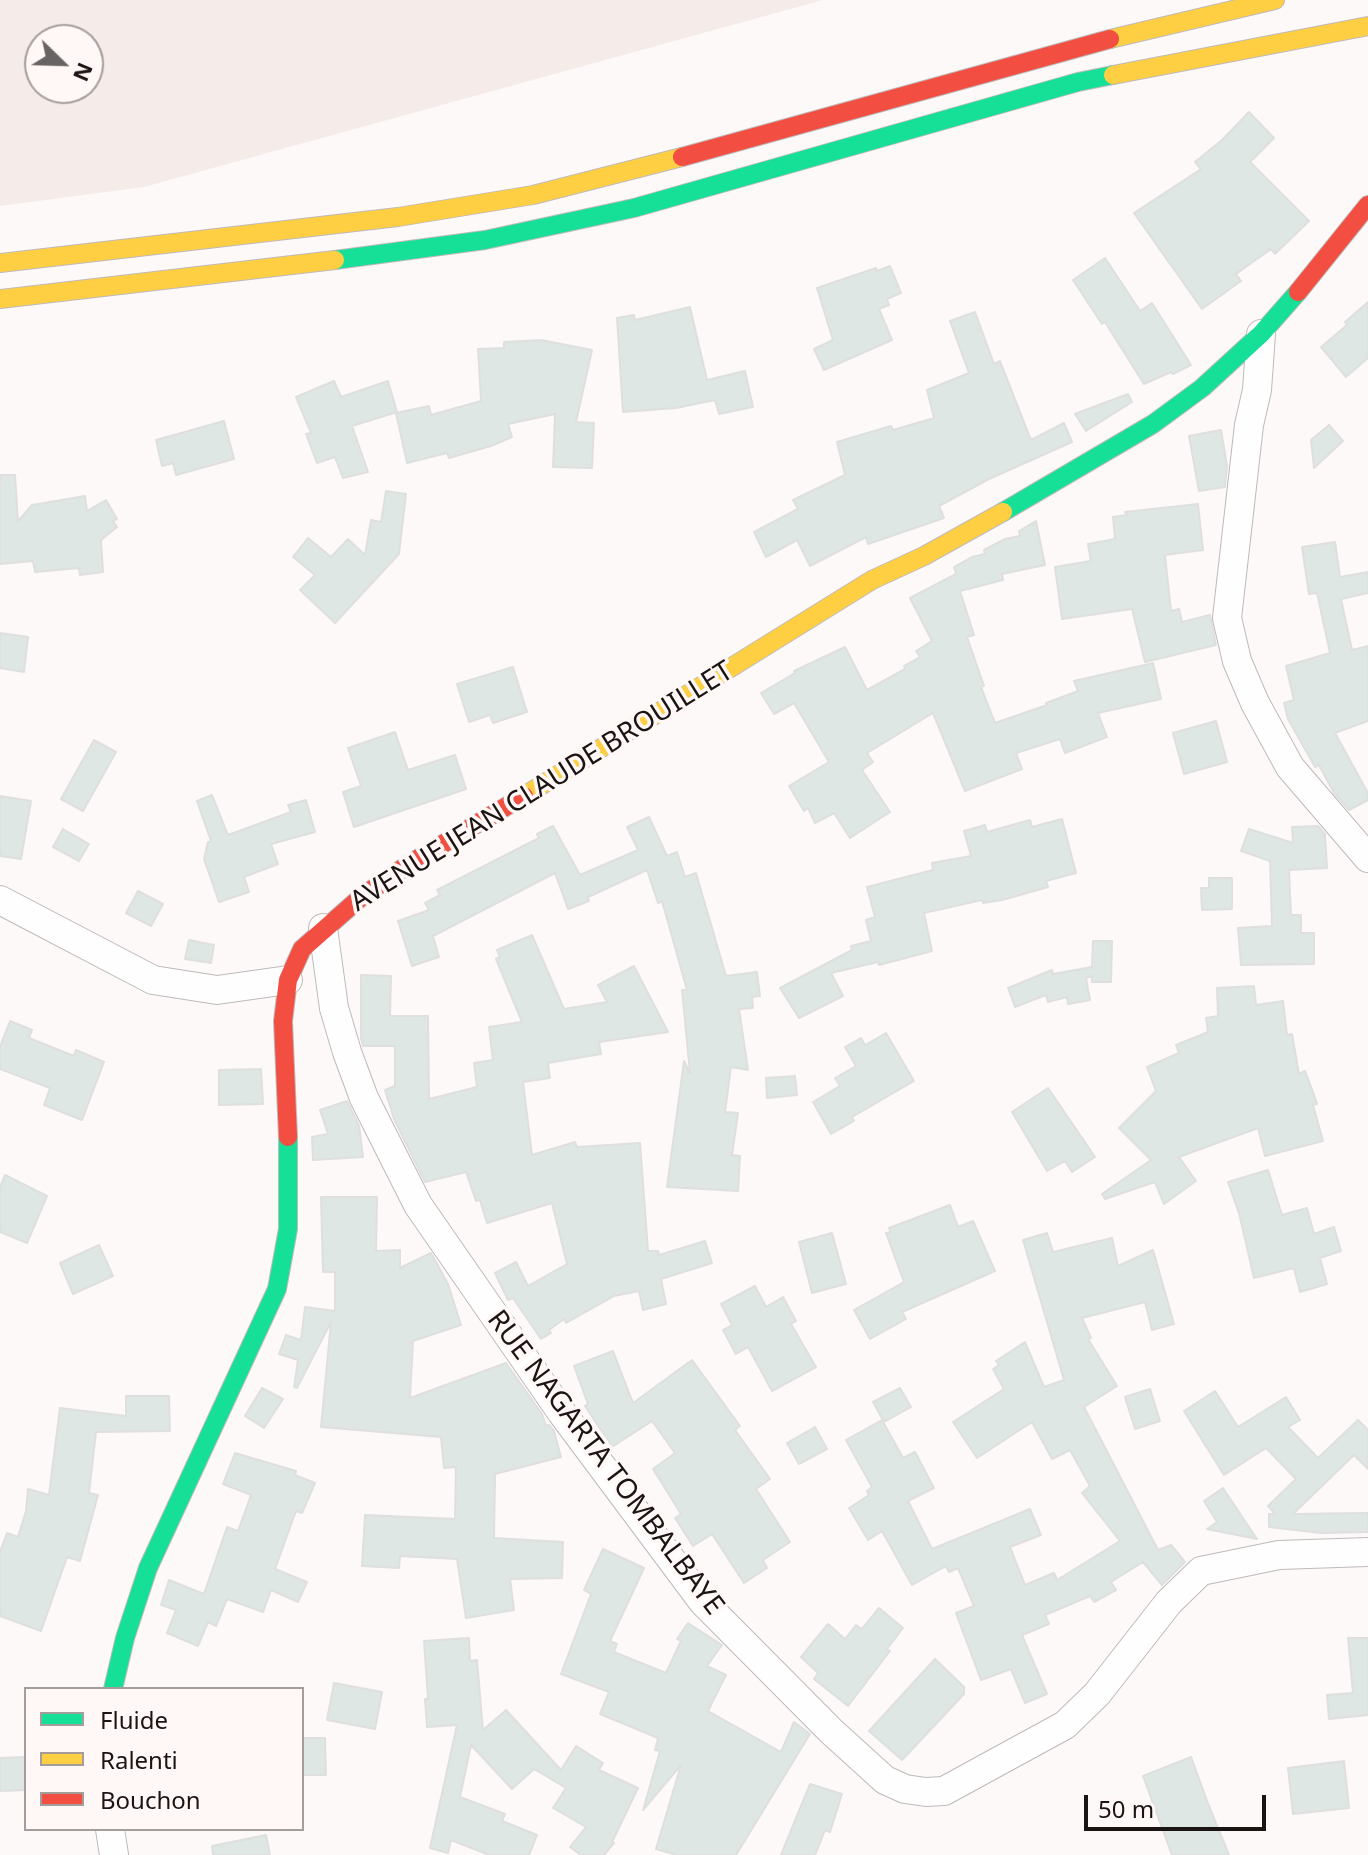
<!DOCTYPE html>
<style>
body{margin:0}
#map{position:relative;width:1368px;height:1855px;overflow:hidden;background:#fdf9f9;font-family:"Noto Sans",sans-serif}
canvas{display:block}
.legend{position:absolute;left:24px;top:1687px;width:280px;height:144px;box-sizing:border-box;background:#fff8f7;border:2px solid #a39d9c;margin:0;padding:10px 14px;list-style:none;font-size:24px;color:#1a1413}
.legend li{display:flex;align-items:center;gap:16px;height:40px}
.legend b{width:40px;border:2px solid #a39d9c}
.north{position:absolute;left:24px;top:24px;width:80px;height:80px;box-sizing:border-box;background:#fff8f7;border:2px solid #a39d9c;border-radius:50%;rotate:113deg;font-size:22px;font-weight:700;line-height:32px;text-align:center;color:#1a1413}
.north::after{content:'';display:block;margin:auto;width:28px;height:36px;background:#696464;clip-path:polygon(50% 0,100% 100%,50% 72%,0 100%)}
.scale{position:absolute;left:1084px;top:1795px;width:182px;height:36px;box-sizing:border-box;border:4px solid #1a1413;border-top:0;padding-left:10px;font-size:24px;line-height:28px;white-space:nowrap;color:#1a1413;-webkit-text-stroke:6px #fff8f7;paint-order:stroke}
</style>
<div id="map">
<canvas width="1368" height="1855"></canvas>
<ul class="legend">
<li><b style="height:10px;background:#16e098"></b>Fluide</li>
<li><b style="height:10px;background:#ffcf43"></b>Ralenti</li>
<li><b style="height:10px;background:#f24e42"></b>Bouchon</li>
</ul>
<div class="north">N</div>
<div class="scale">50 m</div>
</div>
<script>
const context = document.querySelector('canvas').getContext('2d');
context.lineJoin = 'round';
function paint(path, color) { context.fillStyle = color; context.fill(path, 'evenodd'); }
const toPath = rows => new Path2D(rows.map(r => 'M' + r).join(''));
function stroke(path, color, width, dash) { context.strokeStyle = color; context.lineWidth = width; context.lineCap = dash ? 'butt' : 'round'; context.setLineDash(dash || []); context.stroke(path); }
function drawText(font, color, halo, rows, align = 'center') {
  context.font = font + ' "Noto Sans",sans-serif'; context.lineWidth = 7; context.setLineDash([]); context.textBaseline = 'middle'; context.strokeStyle = halo; context.fillStyle = color; for (const [text, x, y, turn = 0] of rows) {
    context.save(); context.translate(x, y); context.rotate((+turn || 0) * Math.PI / 180); context.textAlign = isNaN(turn) ? turn : align; if (halo) context.strokeText(text, 0, 0); context.fillText(text, 0, 0); context.restore();
  }
}
paint(toPath([
 [0,0,823,0,144,187,0,206],
 [40,40,88,40,88,88,40,88]
]), '#f5ebe9');
const building = toPath([
 [1249,112,1274,138,1250,162,1309,221,1275,254,1271,249,1236,274,1241,281,1202,309,1134,213,1201,169,1195,162,1222,140,1249,112],
 [1105,258,1140,311,1152,303,1191,365,1173,374,1171,372,1144,384,1105,322,1102,324,1073,280,1105,258],
 [890,266,901,293,887,299,889,305,879,309,892,340,824,370,814,349,833,340,817,288,876,268,877,271,890,266],
 [1368,302,1368,358,1346,377,1321,347,1347,325,1345,322,1368,302],
 [690,307,707,380,745,371,753,407,719,414,715,400,676,408,623,412,617,318,634,315,635,320,690,307],
 [975,312,994,364,1000,361,1031,440,1064,423,1072,442,989,479,939,506,944,518,868,544,866,537,810,566,797,540,766,557,754,532,798,509,793,500,845,475,837,442,891,426,893,430,934,418,927,390,969,373,950,321,975,312],
 [541,340,592,350,576,422,594,423,592,468,553,467,555,414,508,424,512,437,491,446,449,458,447,453,407,463,396,413,429,406,431,415,481,401,478,349,504,348,504,342,541,340],
 [334,381,341,397,388,381,397,412,352,426,368,472,343,478,335,457,317,463,306,434,311,433,296,397,334,381],
 [1128,394,1132,402,1086,431,1075,414,1128,394],
 [224,421,234,459,176,475,173,463,162,466,156,440,224,421],
 [1329,425,1343,441,1314,468,1311,440,1329,425],
 [1221,430,1227,466,1225,487,1199,491,1189,436,1221,430],
 [0,475,15,475,18,521,32,505,85,496,87,511,106,500,117,519,113,521,117,527,101,540,103,572,80,575,79,568,35,572,33,561,0,564,0,475],
 [386,491,406,494,399,554,335,623,300,590,315,575,293,557,308,538,331,557,348,539,365,555,371,520,381,522,386,491],
 [1198,504,1203,550,1165,555,1171,611,1179,609,1182,622,1210,615,1216,645,1145,662,1132,609,1062,619,1055,567,1091,561,1088,544,1115,539,1113,517,1127,515,1125,512,1198,504],
 [1036,521,1045,565,1002,574,1003,580,960,591,974,635,967,637,984,686,981,687,995,723,1047,705,1046,703,1078,691,1074,681,1153,663,1161,699,1098,713,1107,737,1065,753,1060,739,1016,753,1022,769,965,791,933,713,867,753,873,762,862,770,890,812,850,838,834,813,815,823,808,808,804,811,789,786,829,762,794,703,774,714,761,693,795,673,794,671,845,647,867,690,905,669,904,666,920,657,916,651,932,641,910,598,956,574,954,567,972,557,985,554,984,550,1005,539,1020,536,1019,531,1036,521],
 [1335,542,1340,577,1368,572,1368,593,1341,599,1352,650,1368,646,1368,721,1335,733,1368,793,1368,800,1349,810,1334,793,1319,765,1315,767,1288,719,1284,703,1294,700,1286,666,1330,653,1317,593,1309,594,1302,547,1335,542],
 [0,633,28,637,24,672,0,668,0,633],
 [513,667,527,712,493,723,490,715,469,722,457,684,513,667],
 [1216,721,1227,762,1184,774,1173,733,1216,721],
 [395,732,408,770,455,755,466,789,354,827,343,792,361,786,348,748,395,732],
 [94,740,116,752,83,811,61,799,94,740],
 [212,795,228,835,291,812,288,805,306,800,315,832,271,844,278,864,244,877,249,892,219,902,204,859,208,842,211,841,197,801,212,795],
 [0,796,31,801,21,859,0,856,0,796],
 [649,817,667,856,677,852,685,877,696,873,726,976,757,972,760,996,752,997,753,1008,739,1009,748,1070,731,1067,725,1112,738,1113,732,1155,740,1156,738,1191,667,1187,684,1061,690,1073,682,990,687,990,662,901,658,903,647,870,588,897,589,901,568,909,555,873,433,936,439,957,412,966,398,921,429,910,425,903,440,895,437,890,539,838,537,834,553,826,580,875,638,850,627,827,649,817],
 [1062,819,1076,873,1046,881,1048,887,1002,900,983,903,982,900,924,913,932,951,879,965,878,962,831,973,843,996,799,1018,780,988,852,950,851,946,871,941,866,920,875,917,867,887,933,870,932,863,971,856,964,831,985,825,987,832,1030,820,1032,827,1062,819],
 [1318,826,1325,834,1327,868,1289,870,1291,915,1301,915,1301,933,1314,933,1314,964,1241,965,1238,928,1272,926,1270,861,1241,851,1249,829,1293,843,1292,827,1318,826],
 [63,829,89,844,79,861,53,847,63,829],
 [1209,878,1232,878,1232,909,1202,910,1201,888,1209,888,1209,878],
 [138,891,163,904,151,926,126,913,138,891],
 [532,935,564,1009,607,1002,598,985,634,966,668,1032,599,1042,601,1054,548,1063,550,1078,523,1082,532,1155,575,1142,577,1147,640,1143,648,1251,658,1251,659,1255,705,1241,712,1263,661,1279,666,1304,643,1310,639,1291,614,1296,566,1323,564,1319,549,1330,551,1333,541,1339,513,1298,508,1300,495,1273,516,1262,528,1286,567,1264,552,1203,487,1223,480,1200,476,1201,466,1172,425,1182,394,1119,385,1090,395,1086,395,1046,363,1046,361,1038,361,975,391,976,390,1016,428,1016,429,1099,477,1087,474,1063,493,1060,489,1027,522,1022,496,959,500,957,497,950,532,935],
 [189,940,214,945,211,963,185,959,189,940],
 [1093,941,1112,941,1111,982,1092,982,1092,976,1086,978,1090,1000,1068,1004,1067,997,1048,1002,1046,995,1015,1007,1008,988,1052,970,1053,974,1092,967,1093,941],
 [1254,986,1256,1005,1283,1001,1287,1035,1292,1034,1299,1074,1305,1071,1313,1092,1317,1104,1313,1105,1323,1141,1265,1156,1258,1128,1179,1157,1196,1181,1164,1204,1155,1182,1105,1199,1102,1194,1151,1160,1119,1128,1156,1091,1147,1067,1179,1053,1176,1045,1208,1032,1206,1018,1218,1016,1217,988,1254,986],
 [10,1021,32,1030,29,1038,74,1056,76,1050,104,1062,82,1120,44,1105,50,1088,0,1069,0,1047,10,1021],
 [886,1033,914,1081,852,1117,854,1121,831,1134,813,1102,840,1086,835,1078,856,1066,845,1047,861,1038,865,1045,886,1033],
 [261,1069,263,1104,219,1105,219,1070,261,1069],
 [795,1076,797,1095,767,1098,766,1078,795,1076],
 [1048,1088,1095,1157,1072,1172,1065,1161,1047,1171,1012,1112,1048,1088],
 [347,1101,359,1126,363,1157,313,1160,312,1137,328,1134,320,1110,347,1101],
 [1268,1170,1282,1215,1307,1208,1314,1234,1334,1227,1341,1251,1320,1258,1327,1284,1300,1292,1294,1268,1254,1278,1239,1213,1228,1182,1268,1170],
 [5,1175,47,1196,27,1243,0,1232,0,1187,5,1175],
 [321,1197,377,1197,376,1251,400,1250,400,1268,431,1253,448,1284,461,1325,413,1341,410,1398,506,1363,542,1414,546,1426,549,1425,554,1431,561,1457,495,1474,494,1538,563,1542,562,1578,510,1579,514,1610,466,1618,457,1559,400,1556,399,1568,362,1566,365,1515,455,1519,456,1467,444,1468,441,1437,321,1427,331,1322,297,1388,294,1387,298,1360,279,1354,286,1335,301,1340,305,1307,335,1311,335,1272,323,1272,321,1197],
 [950,1205,958,1227,973,1221,995,1271,902,1312,906,1319,870,1339,854,1310,904,1282,886,1233,891,1232,889,1228,950,1205],
 [832,1233,846,1284,812,1293,799,1242,832,1233],
 [1047,1233,1053,1252,1112,1238,1118,1266,1153,1250,1174,1324,1152,1330,1145,1302,1082,1318,1091,1338,1088,1339,1117,1386,1084,1407,1158,1550,1171,1545,1185,1562,1162,1585,1143,1562,1111,1582,1116,1590,1094,1602,1090,1596,1045,1615,1049,1624,1022,1635,1047,1694,1025,1703,1011,1669,981,1680,956,1613,974,1606,958,1568,949,1572,946,1566,912,1585,882,1531,868,1540,849,1508,869,1495,867,1491,872,1487,846,1440,882,1420,903,1458,915,1452,934,1488,908,1501,932,1549,1030,1509,1041,1535,1010,1547,1025,1585,1054,1573,1057,1580,1120,1541,1082,1493,1090,1486,1070,1450,1052,1459,1032,1422,977,1458,953,1422,1004,1389,993,1369,999,1365,996,1361,1025,1342,1044,1387,1064,1380,1023,1240,1047,1233],
 [99,1245,113,1276,73,1294,60,1263,99,1245],
 [755,1286,766,1307,783,1297,796,1321,791,1324,816,1367,772,1391,748,1347,736,1354,723,1330,732,1325,721,1304,755,1286],
 [613,1351,633,1403,692,1360,740,1426,735,1430,770,1479,756,1489,790,1542,763,1560,767,1568,744,1583,712,1534,693,1546,675,1518,681,1514,653,1469,675,1453,652,1421,612,1447,585,1406,588,1404,574,1366,613,1351],
 [262,1388,283,1399,264,1428,245,1416,262,1388],
 [900,1388,911,1407,884,1422,873,1402,900,1388],
 [1150,1389,1160,1421,1135,1429,1125,1397,1150,1389],
 [1215,1391,1238,1427,1286,1397,1300,1420,1288,1427,1318,1458,1358,1420,1368,1430,1368,1469,1354,1455,1293,1514,1368,1513,1368,1532,1321,1533,1269,1527,1269,1514,1275,1514,1268,1506,1296,1479,1266,1448,1224,1475,1184,1411,1215,1391],
 [126,1396,169,1396,170,1431,96,1432,89,1493,98,1495,80,1561,67,1557,41,1631,0,1616,0,1552,7,1533,18,1537,26,1511,28,1489,49,1495,60,1408,126,1416,126,1396],
 [815,1427,827,1449,799,1464,787,1443,815,1427],
 [235,1453,296,1471,295,1475,315,1483,302,1513,296,1511,275,1569,307,1582,298,1602,271,1590,263,1612,227,1599,216,1626,208,1622,198,1646,167,1633,176,1610,161,1605,169,1580,204,1594,227,1527,238,1531,251,1495,223,1484,235,1453],
 [1223,1488,1257,1539,1207,1529,1217,1522,1204,1501,1223,1488],
 [603,1549,644,1568,610,1641,617,1644,614,1652,666,1673,681,1641,677,1639,688,1623,722,1645,707,1666,726,1675,708,1711,781,1752,794,1722,810,1734,736,1855,677,1855,656,1849,681,1765,643,1810,660,1751,655,1750,658,1738,600,1714,609,1692,561,1674,591,1594,584,1590,603,1549],
 [879,1608,903,1628,887,1649,890,1651,848,1706,814,1679,818,1673,801,1657,828,1624,845,1639,856,1625,862,1629,879,1608],
 [469,1638,470,1661,477,1660,483,1730,506,1710,561,1770,576,1746,603,1763,599,1770,638,1788,612,1842,614,1843,604,1855,581,1855,570,1847,586,1827,553,1808,566,1788,534,1769,512,1789,471,1745,460,1797,505,1814,502,1821,537,1835,529,1855,489,1855,451,1840,448,1853,430,1848,457,1725,427,1727,425,1699,428,1699,424,1641,469,1638],
 [1348,1638,1368,1638,1368,1715,1329,1719,1327,1695,1353,1693,1348,1638],
 [935,1659,964,1687,964,1694,902,1760,869,1731,935,1659],
 [334,1683,382,1692,375,1729,327,1720,334,1683],
 [302,1738,325,1738,326,1775,302,1775,302,1738],
 [26,1757,26,1790,0,1791,0,1758,26,1757],
 [1191,1757,1209,1806,1229,1855,1172,1855,1143,1776,1191,1757],
 [1344,1761,1349,1808,1293,1814,1288,1768,1344,1761],
 [810,1784,842,1794,830,1832,825,1830,815,1855,781,1855,810,1784],
 [266,1835,270,1855,213,1855,212,1846,266,1835]
]);
paint(building, '#dee7e3');
stroke(building, '#dedfde', 2);
const street = toPath([
 [1261,334,1257,390,1249,425,1227,618,1237,661,1255,703,1290,767,1368,858],
 [0,900,153,980,217,990,288,980],
 [323,928,334,1008,347,1052,364,1098,418,1205,562,1413,703,1602,831,1731,885,1780,905,1789,926,1792,944,1791,1065,1725,1097,1694,1169,1602,1201,1571,1279,1555,1368,1552],
 [110,1829,114,1855]
]);
const fast = toPath([
 [335,260,485,240,634,208,1078,82,1113,75],
 [1003,512,1153,424,1202,388,1261,334,1298,292],
 [113,1689,125,1638,148,1568,277,1289,288,1229,288,1137]
]);
const slow = toPath([
 [1110,39,1275,0],
 [1113,75,1368,26],
 [0,263,398,217,533,195,682,157],
 [0,299,335,260],
 [524,796,872,580,924,556,1003,512]
]);
const jam = toPath([
 [682,157,1110,39],
 [1298,292,1368,205],
 [288,1137,283,1021,288,980,302,949,360,898,409,864,524,796]
]);
stroke(street, '#bfbaba', 30);
stroke(fast, '#bfbaba', 20);
stroke(slow, '#bfbaba', 20);
stroke(jam, '#bfbaba', 20);
stroke(street, '#fffefe', 28);
stroke(fast, '#16e098', 18);
stroke(slow, '#ffcf43', 18);
stroke(jam, '#f24e42', 18);
drawText('28px', '#1a1413', '#fff8f7', [
 ["AVENUE JEAN CLAUDE BROUILLET",542,787,-32],
 ["RUE NAGARTA TOMBALBAYE",605,1463,53]
]);
</script>
